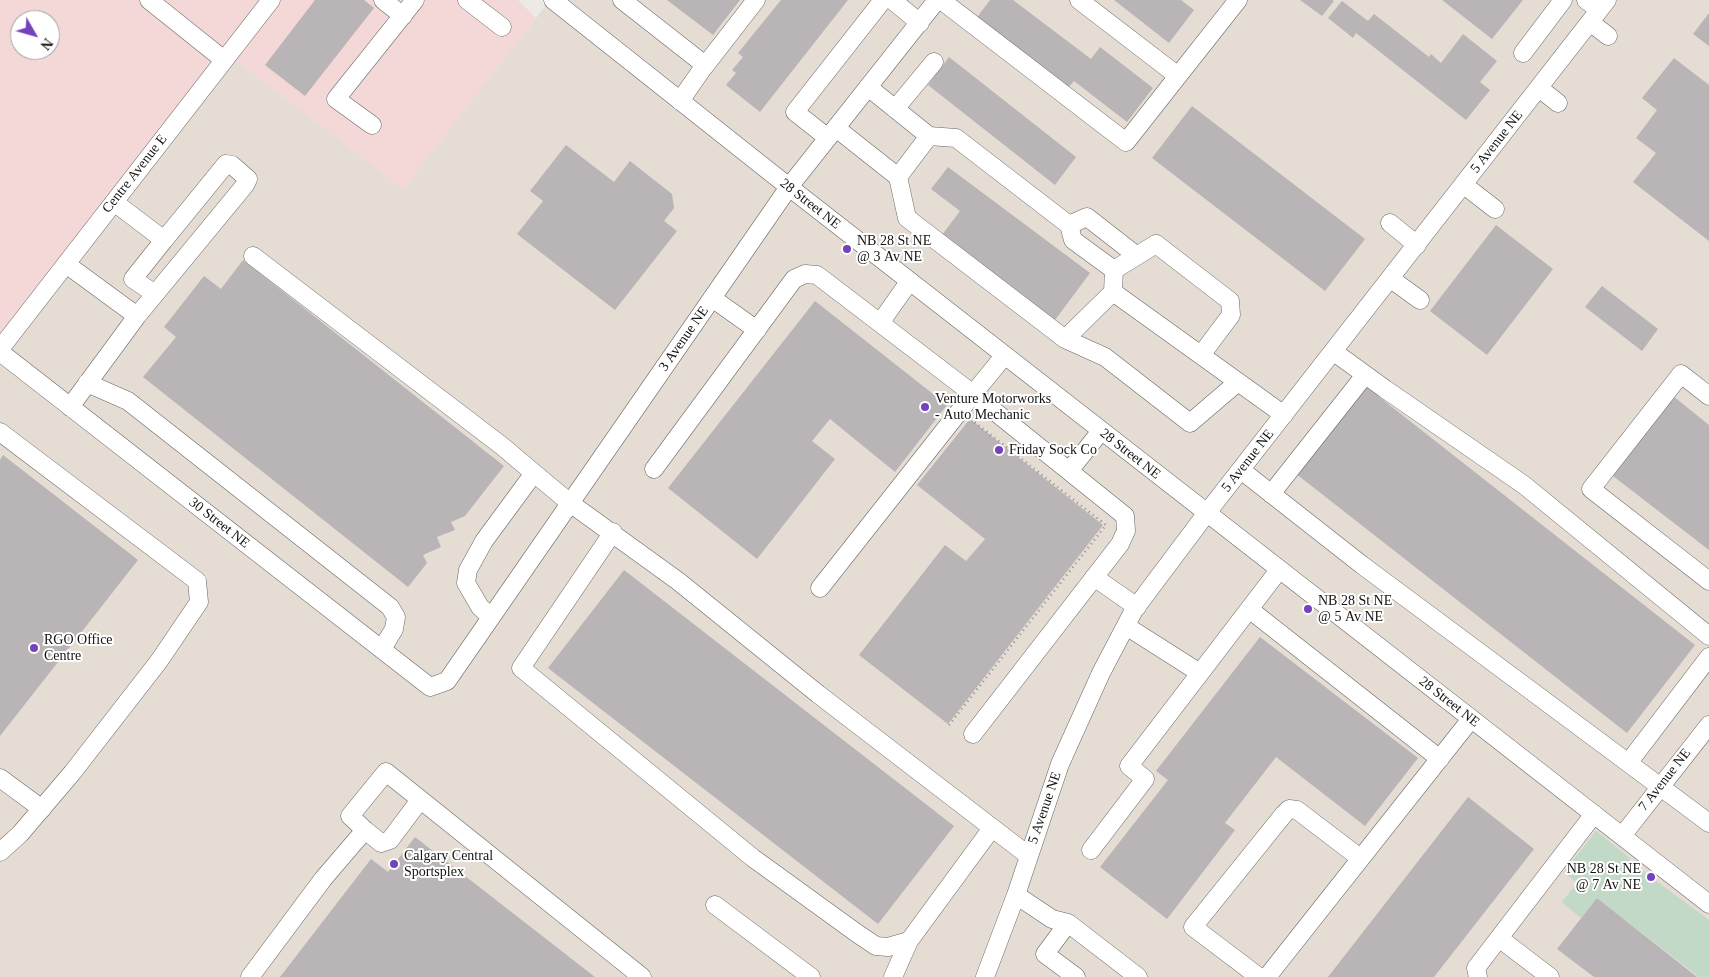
<!DOCTYPE html>
<style>
body{margin:0}
#map{position:relative;width:1709px;height:977px;overflow:hidden;background:#ece9e6;font-family:Georgia,serif}
canvas{display:block}
.north{position:absolute;left:10px;top:10px;width:50px;height:50px;box-sizing:border-box;background:#fff;border:1px solid #a1a1a0;border-radius:50%;rotate:128deg;font-size:14px;font-weight:700;line-height:20px;text-align:center;color:#141312}
.north::after{content:'';display:block;margin:auto;width:18px;height:22px;background:#7442ba;clip-path:polygon(50% 0,100% 100%,50% 72%,0 100%)}
</style>
<div id="map">
<canvas width="1709" height="977"></canvas>
<div class="north">N</div>
</div>
<script>
const context = document.querySelector('canvas').getContext('2d');
context.lineJoin = 'round';
function paint(path, color) { context.fillStyle = color; context.fill(path, 'evenodd'); }
const toPath = rows => new Path2D(rows.map(r => 'M' + r).join(''));
function stroke(path, color, width, dash) { context.strokeStyle = color; context.lineWidth = width; context.lineCap = dash ? 'butt' : 'round'; context.setLineDash(dash || []); context.stroke(path); }
function drawText(font, color, halo, rows, align = 'center') {
  context.font = font + ' Georgia,serif'; context.lineWidth = 4; context.setLineDash([]); context.textBaseline = 'middle'; context.strokeStyle = halo; context.fillStyle = color; for (const [text, x, y, turn = 0] of rows) {
    context.save(); context.translate(x, y); context.rotate((+turn || 0) * Math.PI / 180); context.textAlign = isNaN(turn) ? turn : align; if (halo) context.strokeText(text, 0, 0); context.fillText(text, 0, 0); context.restore();
  }
}
paint(toPath([
 [0,0,518,0,536,18,403,190,228,54,0,349],
 [20,20,50,20,50,50,20,50]
]), '#f3d8d7');
paint(toPath([
 [550,0,1709,0,1709,977,0,977,0,349,228,54,403,189]
]), '#e5ddd4');
paint(toPath([
 [1596,831,1630,858,1629,861,1709,920,1709,977,1699,977,1597,898,1581,918,1562,902,1577,883,1564,872]
]), '#c1d9c6');
paint(toPath([
 [315,0,364,0,374,8,305,96,265,65],
 [667,0,740,0,713,35],
 [781,0,848,0,760,112,726,85,736,73,732,70,743,57,738,53],
 [990,0,1013,0,1091,59,1100,47,1153,88,1127,122,1074,81,1066,90,975,20],
 [1114,0,1181,0,1194,10,1169,43],
 [1300,0,1332,0,1334,1,1322,16],
 [1442,0,1523,0,1492,39],
 [1342,1,1368,21,1374,14,1429,57,1431,54,1441,63,1463,34,1497,61,1480,82,1490,90,1466,120,1356,33,1353,38,1328,18],
 [1709,13,1709,46,1693,34],
 [949,57,1076,157,1055,185,928,85],
 [1674,58,1709,85,1709,241,1633,182,1656,153,1636,138,1657,110,1642,98],
 [1192,106,1365,239,1325,291,1152,158],
 [566,145,614,182,630,161,672,194,674,208,664,221,677,231,615,310,517,234,543,201,530,191],
 [948,167,1090,273,1055,320,942,235,960,211,931,189],
 [1496,225,1553,269,1487,355,1430,311],
 [243,260,504,466,465,516,451,522,455,530,437,537,441,547,423,555,427,563,408,587,143,377,176,337,164,327,204,276,221,289],
 [1602,286,1658,329,1642,351,1585,307],
 [815,301,947,405,895,472,830,419,812,441,835,459,757,559,668,488],
 [1364,385,1695,645,1627,733,1295,473],
 [1673,396,1709,425,1709,550,1613,476],
 [970,419,1103,525,948,724,859,655,945,545,966,561,985,539,917,485],
 [3,455,138,560,0,736,0,460],
 [624,570,954,826,878,924,548,668],
 [1260,637,1418,758,1365,826,1276,757,1225,823,1235,830,1167,919,1100,867,1168,780,1156,771],
 [1468,797,1534,849,1434,977,1328,977],
 [415,837,595,977,280,977,371,859,388,872],
 [1597,898,1697,977,1594,977,1557,949]
]), '#b9b4b6');
const minor = toPath([
 [149,0,224,60],
 [383,0,403,16],
 [467,0,502,27],
 [553,0,789,187,1709,904],
 [622,0,705,65,680,101],
 [892,0,920,23],
 [941,0,1126,142,1178,76],
 [1079,0,1178,76,1238,0],
 [1586,0,1599,10],
 [1590,22,1608,36],
 [1523,53,1563,0],
 [704,67,756,0],
 [1539,88,1558,103],
 [895,109,934,62],
 [372,125,336,99,415,0],
 [836,128,898,177,929,136,868,87],
 [929,136,956,138,1069,225,1073,240,1114,270,1113,292,1284,415],
 [828,138,795,112,883,0],
 [898,177,907,218,1065,339,1105,357,1190,423,1238,382],
 [1464,185,1495,209],
 [1390,223,1417,245],
 [1069,225,1087,217,1137,256],
 [253,256,502,446,534,473],
 [66,264,137,316,245,185,248,179,232,165,226,164,164,240,114,202],
 [1114,270,1156,244,1230,301,1231,315,1201,355],
 [1391,279,1420,300],
 [155,294,133,279,164,240],
 [712,298,757,330],
 [880,323,909,282],
 [1065,339,1113,292],
 [0,349,271,0],
 [0,352,430,687,447,681,789,187,937,0],
 [1334,352,1385,389,1524,485,1709,636],
 [87,383,128,401,390,607,396,617,394,629,382,649],
 [1709,396,1681,374,1591,489,1709,581],
 [70,407,137,316],
 [0,432,197,581,199,602,159,661,72,773,20,834,0,852],
 [654,469,794,279,805,274,817,275,973,394,820,588],
 [1241,470,1362,565,1709,823],
 [1069,471,1101,431],
 [1271,494,1365,375],
 [613,532,521,668,753,858,858,934,876,946,888,947,909,941],
 [1094,577,1137,607],
 [1249,609,1440,759],
 [491,617,480,607,466,583,468,570,484,541,534,473,570,503,678,581,818,694,1029,856],
 [1126,626,1200,673],
 [973,734,1120,544,1126,531,1125,516,973,394,1004,356],
 [1629,762,1709,657],
 [0,778,42,809],
 [365,830,381,843,390,840,420,800],
 [1622,836,1709,725],
 [1091,850,1145,779,1129,766,1279,570],
 [1016,895,1052,919,1068,923,1138,977],
 [715,905,811,977],
 [1068,923,1045,954,1076,977],
 [1499,938,1550,977],
 [250,977,323,879,365,830,350,816,386,772,642,977],
 [893,977,909,941,992,828],
 [985,977,1016,895,1060,764,1101,673,1134,610,1206,514,1607,0],
 [1259,977,1193,927,1284,814,1289,809,1297,810,1360,858],
 [1267,977,1471,719],
 [1478,977,1476,968,1594,814]
]);
stroke(minor, '#676562', 19);
stroke(toPath([
 [949,725,1106,525,973,421]
]), '#908e8c', 2.5, [1, 4]);
stroke(minor, '#fff', 18);
for (const [x, y, r, color] of [
 [847,249,5,"#7442ba"],
 [925,407,5,"#7442ba"],
 [999,450,5,"#7442ba"],
 [1308,609,5,"#7442ba"],
 [34,648,5,"#7442ba"],
 [394,864,5,"#7442ba"],
 [1651,877,5,"#7442ba"]
]) { const dot = new Path2D(); dot.arc(x, y, r, 0, 2 * Math.PI); context.fillStyle = color; context.fill(dot); stroke(dot, '#fff', 2); }
drawText('14px', '#141312', '#fff', [
 ["5 Avenue NE",1497,142,-52],
 ["Centre Avenue E",135,174,-52],
 ["28 Street NE",810,204,38],
 ["3 Avenue NE",684,339,-55],
 ["28 Street NE",1130,454,38],
 ["5 Avenue NE",1248,461,-52],
 ["30 Street NE",219,523,38],
 ["28 Street NE",1449,702,38],
 ["7 Avenue NE",1665,780,-52],
 ["5 Avenue NE",1045,808,-71]
]);
drawText('14px', '#141312', '#fff', [
 ["NB 28 St NE",857,241],
 ["@ 3 Av NE",857,257],
 ["Venture Motorworks",935,399],
 ["- Auto Mechanic",935,415],
 ["Friday Sock Co",1009,450],
 ["NB 28 St NE",1318,601],
 ["@ 5 Av NE",1318,617],
 ["RGO Office",44,640],
 ["Centre",44,656],
 ["Calgary Central",404,856],
 ["Sportsplex",404,872],
 ["NB 28 St NE",1641,869,"right"],
 ["@ 7 Av NE",1641,885,"right"]
], 'left');
</script>
